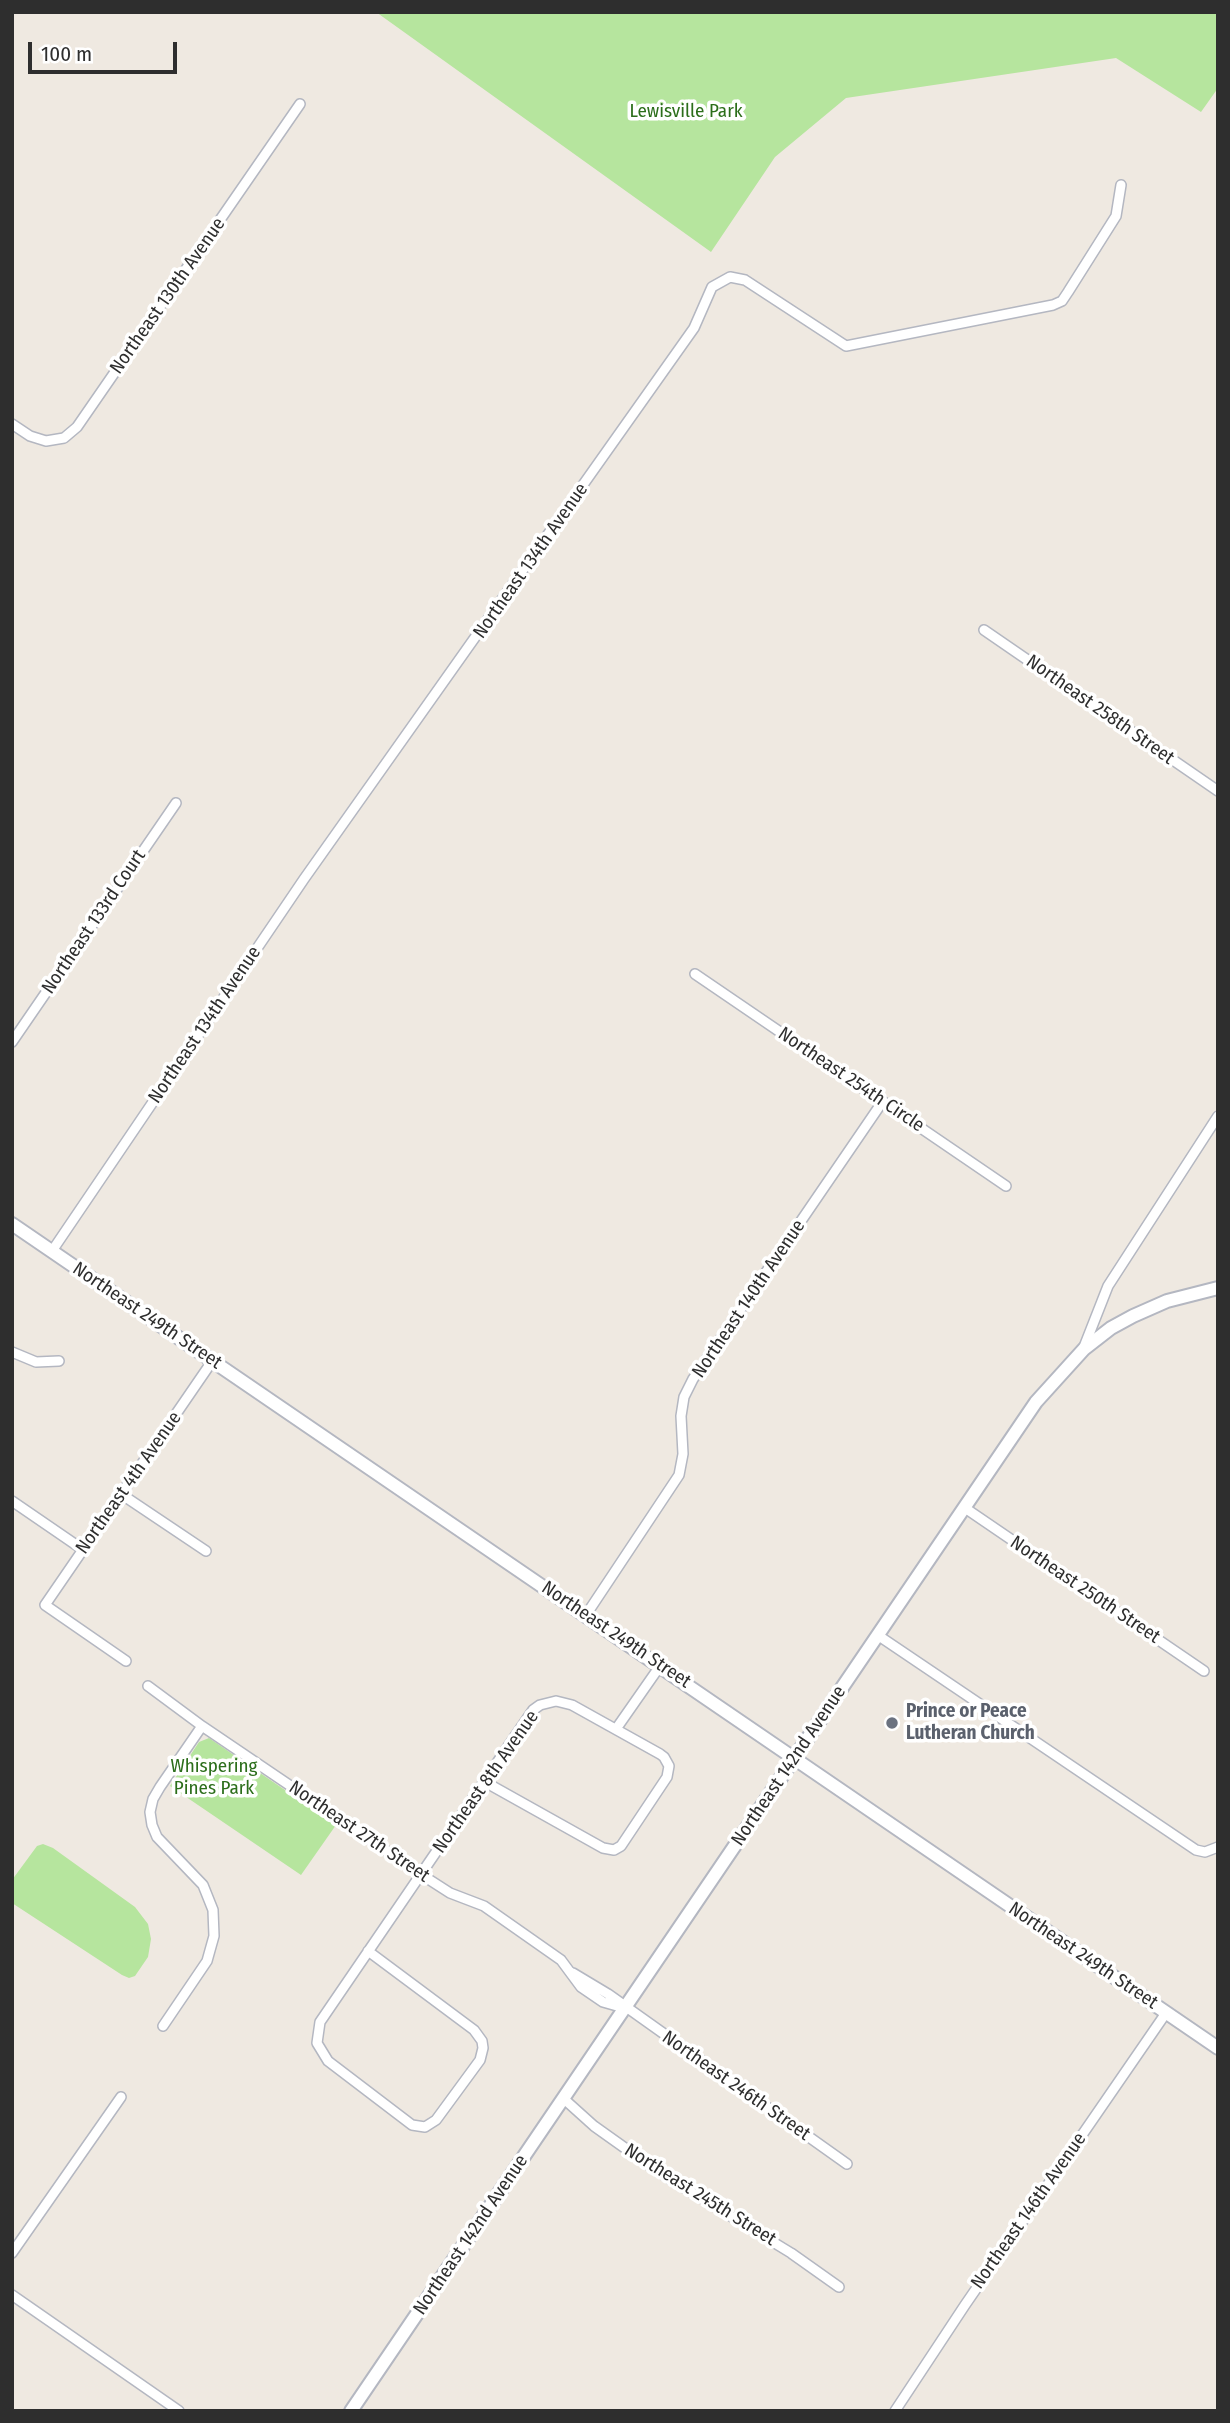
<!DOCTYPE html>
<style>
body{margin:0}
#map{position:relative;width:1230px;height:2423px;overflow:hidden;background:#efe9e1;font-family:"Fira Sans Condensed",sans-serif}
canvas{display:block}
.frame{position:absolute;inset:0;border:14px solid #2e2e2e;pointer-events:none}
.scale{position:absolute;left:28px;top:42px;width:149px;height:32px;box-sizing:border-box;border:4px solid #2e2e2e;border-top:0;padding-left:9px;font-size:21px;line-height:24px;white-space:nowrap;color:#2e2e2e;-webkit-text-stroke:5px #fff;paint-order:stroke}
</style>
<div id="map">
<canvas width="1230" height="2423"></canvas>
<div class="frame"></div>
<div class="scale">100 m</div>
</div>
<script>
const context = document.querySelector('canvas').getContext('2d');
context.lineJoin = 'round';
function paint(path, color) { context.fillStyle = color; context.fill(path, 'evenodd'); }
const toPath = rows => new Path2D(rows.map(r => 'M' + r).join(''));
function stroke(path, color, width, dash) { context.strokeStyle = color; context.lineWidth = width; context.lineCap = dash ? 'butt' : 'round'; context.setLineDash(dash || []); context.stroke(path); }
function drawText(font, color, halo, rows, align = 'center') {
  context.font = font + ' "Fira Sans Condensed",sans-serif'; context.lineWidth = 7; context.setLineDash([]); context.textBaseline = 'middle'; context.strokeStyle = halo; context.fillStyle = color; for (const [text, x, y, turn = 0] of rows) {
    context.save(); context.translate(x, y); context.rotate((+turn || 0) * Math.PI / 180); context.textAlign = isNaN(turn) ? turn : align; if (halo) context.strokeText(text, 0, 0); context.fillText(text, 0, 0); context.restore();
  }
}
paint(toPath([
 [376,12,1218,12,1218,88,1201,112,1116,58,846,98,775,157,711,252],
 [209,1738,336,1825,301,1875,170,1786,199,1742],
 [43,1844,53,1848,135,1907,148,1924,151,1939,148,1957,135,1976,129,1978,122,1975,12,1903,12,1880,37,1846]
]), '#b6e59e');
const street = toPath([
 [12,424,30,436,46,441,64,438,77,427,300,104],
 [984,630,1218,791],
 [695,974,1006,1186],
 [12,1042,176,803],
 [52,1251,304,879,694,328,712,287,730,277,745,280,846,346,1053,305,1062,301,1068,292,1116,216,1121,185],
 [1084,1347,1108,1286,1218,1116],
 [12,1352,36,1362,59,1361],
 [121,1494,206,1551],
 [12,1501,82,1549],
 [965,1508,1204,1671],
 [586,1615,679,1475,683,1454,681,1416,684,1397,693,1379,883,1101],
 [879,1636,1196,1850,1205,1852,1218,1847],
 [126,1661,45,1605,213,1360],
 [148,1686,202,1726,422,1875,450,1893,484,1906,561,1960,581,1987,603,2002,624,2008],
 [616,1729,660,1666],
 [368,1951,474,2030,482,2041,483,2048,480,2060,436,2120,425,2127,412,2125,328,2061,317,2043,320,2022,533,1710,540,1705,556,1701,572,1705,660,1754,664,1757,669,1766,667,1777,621,1846,614,1850,603,1848,485,1782],
 [573,1973,608,1994,847,2164],
 [163,2026,207,1961,214,1936,213,1910,203,1885,157,1837,152,1825,150,1812,153,1799,160,1787,202,1726],
 [564,2099,594,2126,660,2173,791,2253,839,2287],
 [12,2253,121,2097],
 [12,2295,179,2411],
 [895,2411,965,2305,1166,2013]
]);
const secondary = toPath([
 [12,1224,1218,2048],
 [351,2411,1036,1402,1084,1349,1111,1328,1133,1316,1167,1301,1218,1288]
]);
stroke(street, '#b4b7c1', 12);
stroke(secondary, '#b4b7c1', 16);
stroke(street, '#fff', 9);
stroke(secondary, '#fff', 12);
for (const [x, y, r, color] of [
 [892,1723,7,"#6b7280"]
]) { const dot = new Path2D(); dot.arc(x, y, r, 0, 2 * Math.PI); context.fillStyle = color; context.fill(dot); stroke(dot, '#fff', 2.5); }
drawText('19px', '#2c6e1b', '#fff', [
 ["Lewisville Park",686,112],
 ["Whispering",214,1767],
 ["Pines Park",214,1789]
]);
drawText('19px', '#2e2e2e', '#fff', [
 ["Northeast 130th Avenue",168,296,-55],
 ["Northeast 134th Avenue",531,561,-55],
 ["Northeast 258th Street",1100,710,35],
 ["Northeast 133rd Court",94,922,-56],
 ["Northeast 134th Avenue",205,1025,-56],
 ["Northeast 254th Circle",851,1080,34],
 ["Northeast 140th Avenue",749,1299,-56],
 ["Northeast 249th Street",147,1316,34],
 ["Northeast 4th Avenue",129,1483,-55],
 ["Northeast 250th Street",1085,1590,34],
 ["Northeast 249th Street",616,1635,34],
 ["Northeast 142nd Avenue",789,1766,-56],
 ["Northeast 8th Avenue",486,1782,-55],
 ["Northeast 27th Street",359,1832,34],
 ["Northeast 249th Street",1083,1956,34],
 ["Northeast 246th Street",736,2086,35],
 ["Northeast 245th Street",700,2195,32],
 ["Northeast 146th Avenue",1029,2211,-55],
 ["Northeast 142nd Avenue",471,2235,-56]
]);
drawText('bold 19px', '#5b616d', '#fff', [
 ["Prince or Peace",906,1712],
 ["Lutheran Church",906,1734]
], 'left');
</script>
